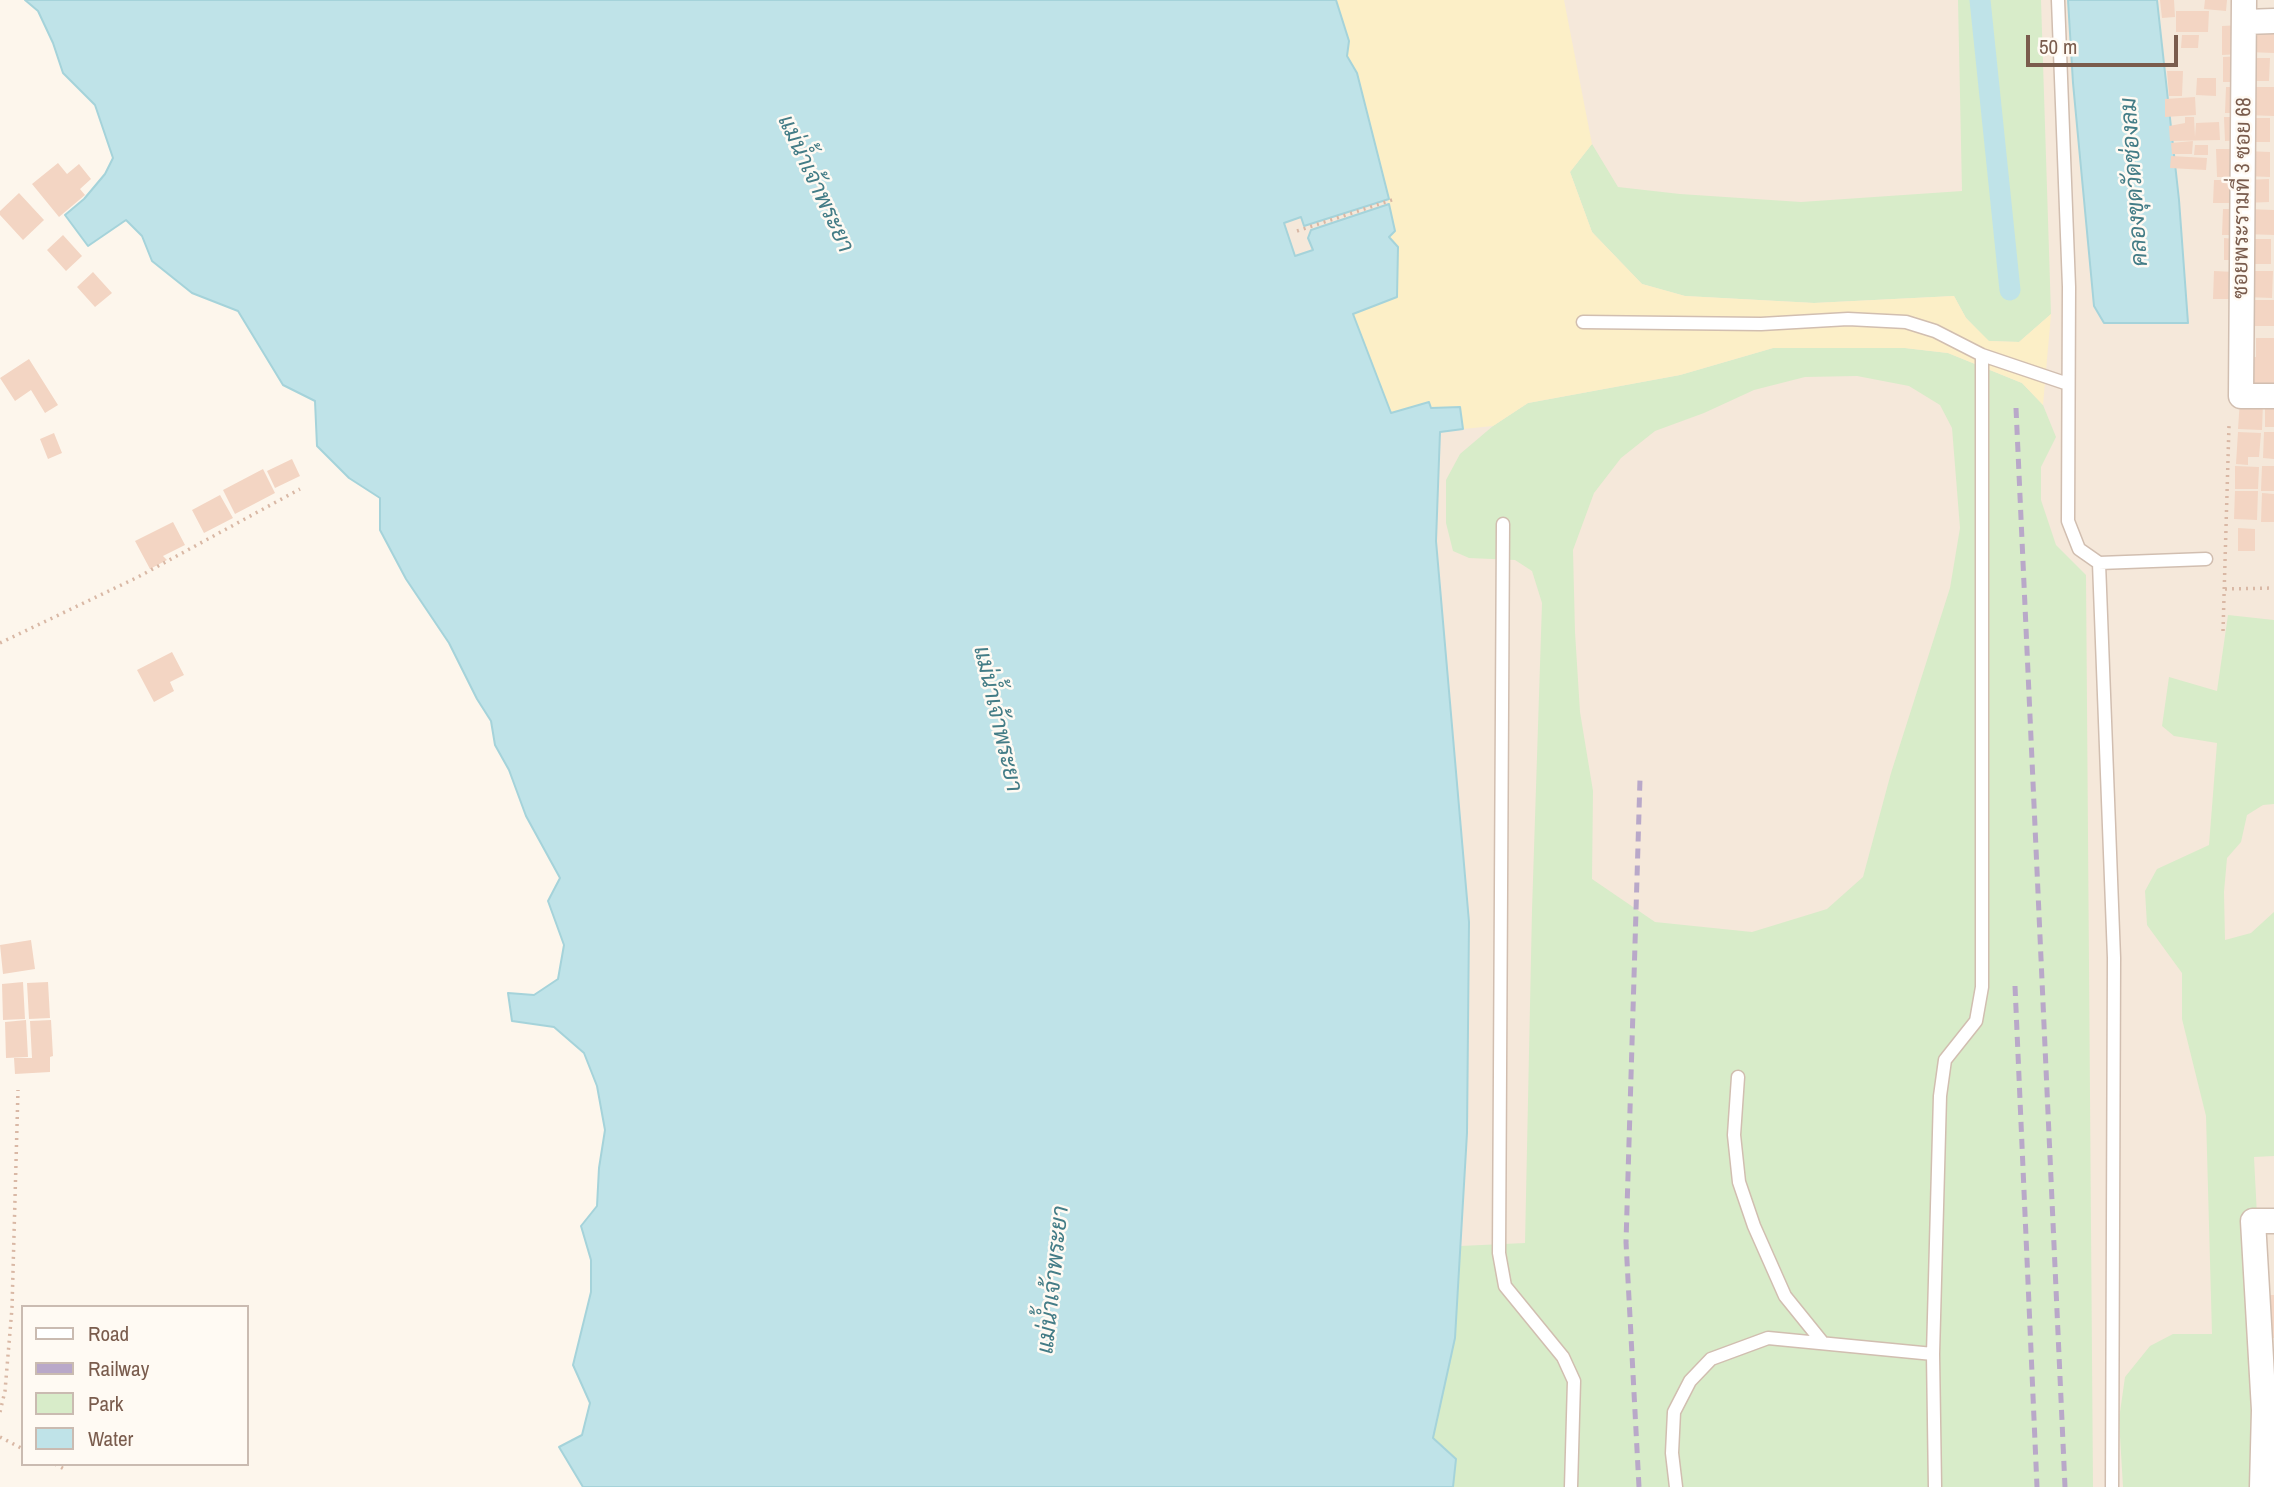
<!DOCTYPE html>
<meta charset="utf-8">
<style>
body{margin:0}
#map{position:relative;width:2274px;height:1487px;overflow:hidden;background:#fdf6ec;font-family:"Archivo Narrow",sans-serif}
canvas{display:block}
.legend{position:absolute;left:21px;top:1305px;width:228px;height:161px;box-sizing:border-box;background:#fffaf3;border:2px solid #cabbb1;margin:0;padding:9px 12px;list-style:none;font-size:21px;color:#7a5c4d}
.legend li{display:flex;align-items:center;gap:14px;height:35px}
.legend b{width:35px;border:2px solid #cabbb1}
.scale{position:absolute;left:2026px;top:35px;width:152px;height:32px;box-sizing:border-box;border:4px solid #7a5c4d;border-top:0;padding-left:9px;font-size:21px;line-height:24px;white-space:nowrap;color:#7a5c4d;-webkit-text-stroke:5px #fffaf3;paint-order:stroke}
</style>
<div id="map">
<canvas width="2274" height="1487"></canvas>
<ul class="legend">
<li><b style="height:9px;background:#fff"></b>Road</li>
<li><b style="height:9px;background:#b9a8c9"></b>Railway</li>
<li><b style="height:19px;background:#d8ecc9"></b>Park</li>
<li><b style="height:19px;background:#bfe3e8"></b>Water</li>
</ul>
<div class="scale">50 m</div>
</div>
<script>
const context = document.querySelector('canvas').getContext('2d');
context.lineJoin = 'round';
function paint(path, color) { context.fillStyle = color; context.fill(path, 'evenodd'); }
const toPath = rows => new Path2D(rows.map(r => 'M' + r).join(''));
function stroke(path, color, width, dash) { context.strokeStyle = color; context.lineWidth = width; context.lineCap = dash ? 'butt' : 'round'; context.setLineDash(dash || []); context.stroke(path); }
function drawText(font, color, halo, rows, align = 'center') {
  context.font = font + ' "Archivo Narrow",Sarabun,sans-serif'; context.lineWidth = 5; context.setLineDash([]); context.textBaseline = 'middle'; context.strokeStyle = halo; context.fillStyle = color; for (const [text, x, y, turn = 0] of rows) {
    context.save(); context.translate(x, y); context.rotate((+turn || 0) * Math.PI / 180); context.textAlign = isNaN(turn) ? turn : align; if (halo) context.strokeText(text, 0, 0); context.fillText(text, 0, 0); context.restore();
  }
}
paint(toPath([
 [1336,0,2068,0,2073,84,2094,306,2179,200,2157,0,2274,0,2274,1487,1453,1487,1456,1459,1455,1338,1467,1133,1469,922,1436,541,1440,432,1463,429,1313,250,1295,256,1284,223,1301,217,1303,225,1349,41]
]), '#f5e8da');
paint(toPath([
 [1958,0,2041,0,2051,314,2019,342,1988,341,1966,318,1954,296,1814,303,1685,296,1642,284,1592,232,1570,172,1592,144,1618,187,1680,194,1801,202,1962,191],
 [1773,348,1905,348,1948,353,2022,383,2043,405,2056,437,2041,467,2041,500,2056,545,2086,575,2093,1487,1453,1487,1456,1459,1433,1438,1455,1338,1460,1246,1525,1243,1532,910,1542,603,1532,571,1515,560,1469,558,1453,551,1446,523,1446,480,1460,454,1493,426,1528,403,1680,375],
 [1857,376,1909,386,1940,405,1952,428,1960,528,1950,588,1891,773,1863,877,1827,909,1752,932,1655,922,1592,879,1593,791,1580,712,1575,632,1573,550,1594,493,1621,458,1655,431,1704,413,1754,390,1805,377],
 [2228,615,2274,620,2274,804,2263,805,2247,815,2241,842,2227,858,2224,892,2225,940,2251,933,2274,912,2274,1156,2254,1157,2257,1216,2257,1428,2252,1487,2123,1487,2119,1419,2125,1377,2150,1346,2173,1334,2212,1334,2206,1116,2182,1019,2182,973,2147,925,2145,891,2157,869,2209,845,2217,743,2174,736,2162,726,2169,677,2217,691]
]), '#d8ecc9');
paint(toPath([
 [1336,0,1564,0,1592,144,1570,172,1592,232,1642,284,1685,296,1814,303,1954,296,1966,318,1989,341,2019,342,2051,314,2043,405,2022,383,1948,353,1905,348,1773,348,1680,375,1528,403,1493,426,1463,429,1460,407,1430,408,1429,403,1391,413,1353,314,1389,237,1388,199,1357,73,1347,56,1349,41]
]), '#fcefc7');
const water = toPath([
 [25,0,1336,0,1349,41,1347,56,1357,73,1389,199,1304,226,1301,217,1284,223,1295,256,1313,250,1308,238,1311,230,1389,204,1395,231,1389,237,1398,247,1397,297,1353,314,1391,413,1429,402,1431,408,1460,407,1463,429,1440,432,1436,541,1469,922,1467,1133,1455,1338,1433,1438,1456,1459,1453,1487,583,1487,559,1447,582,1435,590,1403,573,1365,591,1292,591,1260,581,1226,597,1206,599,1168,605,1130,597,1086,584,1053,554,1027,512,1021,508,993,534,995,558,979,564,945,548,901,560,878,526,816,509,770,495,745,491,721,477,699,449,643,406,579,380,530,380,498,349,478,317,446,315,401,283,385,238,311,192,293,152,261,142,236,126,220,88,246,65,215,84,199,105,174,113,158,95,105,63,73,53,43,38,11,25,0],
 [2068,0,2157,0,2179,200,2188,323,2104,323,2094,306,2073,83,2068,0]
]);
paint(water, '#bfe3e8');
stroke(water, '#a5d3da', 2);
stroke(toPath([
 [1980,0,2010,290]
]), '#bfe3e8', 21);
paint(toPath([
 [2160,0,2174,0,2175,17,2162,18],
 [2205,0,2227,0,2226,11,2204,9],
 [2176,11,2209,11,2208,32,2176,32],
 [2241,25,2241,54,2222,55,2222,26],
 [2248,32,2274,33,2274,53,2248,52],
 [2182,35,2199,35,2198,48,2181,48],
 [2241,56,2241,82,2223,82,2223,57],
 [2248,58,2270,58,2269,81,2248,81],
 [2167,71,2183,71,2182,96,2169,96],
 [2197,78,2216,78,2216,96,2196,95],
 [2226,87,2240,87,2240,113,2225,113],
 [2247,87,2274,87,2274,116,2246,115],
 [2195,97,2196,115,2165,117,2165,99],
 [2185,117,2194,117,2195,137,2196,123,2219,122,2220,140,2170,141,2169,126,2185,123],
 [2224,117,2240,117,2241,140,2225,141],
 [2246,118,2270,118,2270,142,2246,142],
 [2193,141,2192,154,2172,154,2171,143],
 [2195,145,2208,145,2208,155,2194,155],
 [2216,149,2237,149,2237,177,2217,177],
 [2246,151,2270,152,2270,177,2245,176],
 [2171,156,2207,158,2206,170,2170,168],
 [58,163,67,174,79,164,91,179,80,189,85,195,59,217,32,184],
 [2269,179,2269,202,2245,203,2245,180],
 [2214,180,2237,180,2236,203,2213,203],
 [19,193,44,220,23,240,0,215,0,211],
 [2223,209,2237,209,2236,235,2222,235],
 [2247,209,2274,210,2274,235,2245,234],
 [63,235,82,256,66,271,47,250],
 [2224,238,2235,239,2235,260,2224,260],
 [2244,239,2271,239,2271,264,2244,264],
 [2214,271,2235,272,2234,299,2213,299],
 [2247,271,2273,271,2272,298,2246,297],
 [93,272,112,293,95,307,77,287],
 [2246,300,2274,300,2274,326,2246,326],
 [2256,338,2274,338,2274,387,2244,386,2244,358,2256,357],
 [29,359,58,405,45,413,31,390,15,401,0,378],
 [2240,400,2263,402,2262,430,2238,429],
 [2265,406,2274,406,2274,427,2265,427],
 [2238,432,2261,433,2259,457,2248,457,2248,465,2236,464],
 [2264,432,2274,432,2274,459,2263,458],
 [54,433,62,453,48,459,40,439],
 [292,459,300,476,275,488,267,471],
 [2235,466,2259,467,2258,489,2235,489],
 [2262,466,2274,466,2274,491,2261,491],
 [263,469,275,493,235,514,223,490],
 [2235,491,2258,491,2257,520,2234,519],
 [2262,493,2274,494,2274,522,2261,522],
 [220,495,233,518,204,533,192,510],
 [173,522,185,545,163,556,167,560,150,569,135,541],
 [2238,528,2255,529,2255,551,2238,551],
 [172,652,184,675,170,682,174,691,154,702,137,670],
 [31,940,35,969,3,974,0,945],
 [23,982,25,1019,3,1020,2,984],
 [48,982,50,1018,29,1019,27,983],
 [26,1020,28,1057,6,1058,5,1022],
 [51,1020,53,1056,50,1057,50,1072,15,1074,14,1058,32,1058,30,1021],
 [2268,1295,2274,1295,2274,1338,2269,1338]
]), '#f3d5c3');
const service = toPath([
 [2058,0,2069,287,2068,521,2079,549,2099,563],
 [1583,322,1761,324,1848,319,1906,322,1935,331,1982,355,2068,384],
 [1503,524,1499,1253,1505,1286,1563,1357,1574,1381,1571,1487],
 [1738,1077,1734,1135,1739,1182,1754,1226,1785,1296,1823,1343],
 [1676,1487,1672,1453,1674,1412,1690,1381,1711,1359,1768,1338,1933,1354],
 [1935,1487,1933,1354,1940,1096,1945,1060,1976,1021,1982,987,1982,355],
 [2112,1487,2114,958,2099,563,2206,559]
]);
const minor = toPath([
 [2244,0,2241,396,2274,396],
 [2245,22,2274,21],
 [2262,1487,2264,1410,2253,1221,2274,1221]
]);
stroke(service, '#d1beb0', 15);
stroke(minor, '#d1beb0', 27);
stroke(toPath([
 [1297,231,1395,199],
 [2225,589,2274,588],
 [2223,631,2229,425],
 [0,643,138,577,300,489],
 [0,1412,5,1391,12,1308,18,1090],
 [0,1437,23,1449],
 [55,1464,66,1470]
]), '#d9b8a5', 3.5, [2, 5]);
stroke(service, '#fff', 12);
stroke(minor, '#fff', 24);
stroke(toPath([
 [2016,408,2065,1487],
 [2015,986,2037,1487],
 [1639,1487,1626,1242,1640,779]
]), '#b9a8c9', 5, [10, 7]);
drawText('21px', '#7a5c4d', '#fffaf3', [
 ["ซอยพระรามที่ 3 ซอย 68",2243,198,-89]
]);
drawText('italic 23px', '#437c86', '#fffaf3', [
 ["คลองขุดวัดช่องลม",2135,182,-94],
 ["แม่น้ำเจ้าพระยา",815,184,65],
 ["แม่น้ำเจ้าพระยา",997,719,77],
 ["แม่น้ำเจ้าพระยา",1054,1280,-84]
]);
</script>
